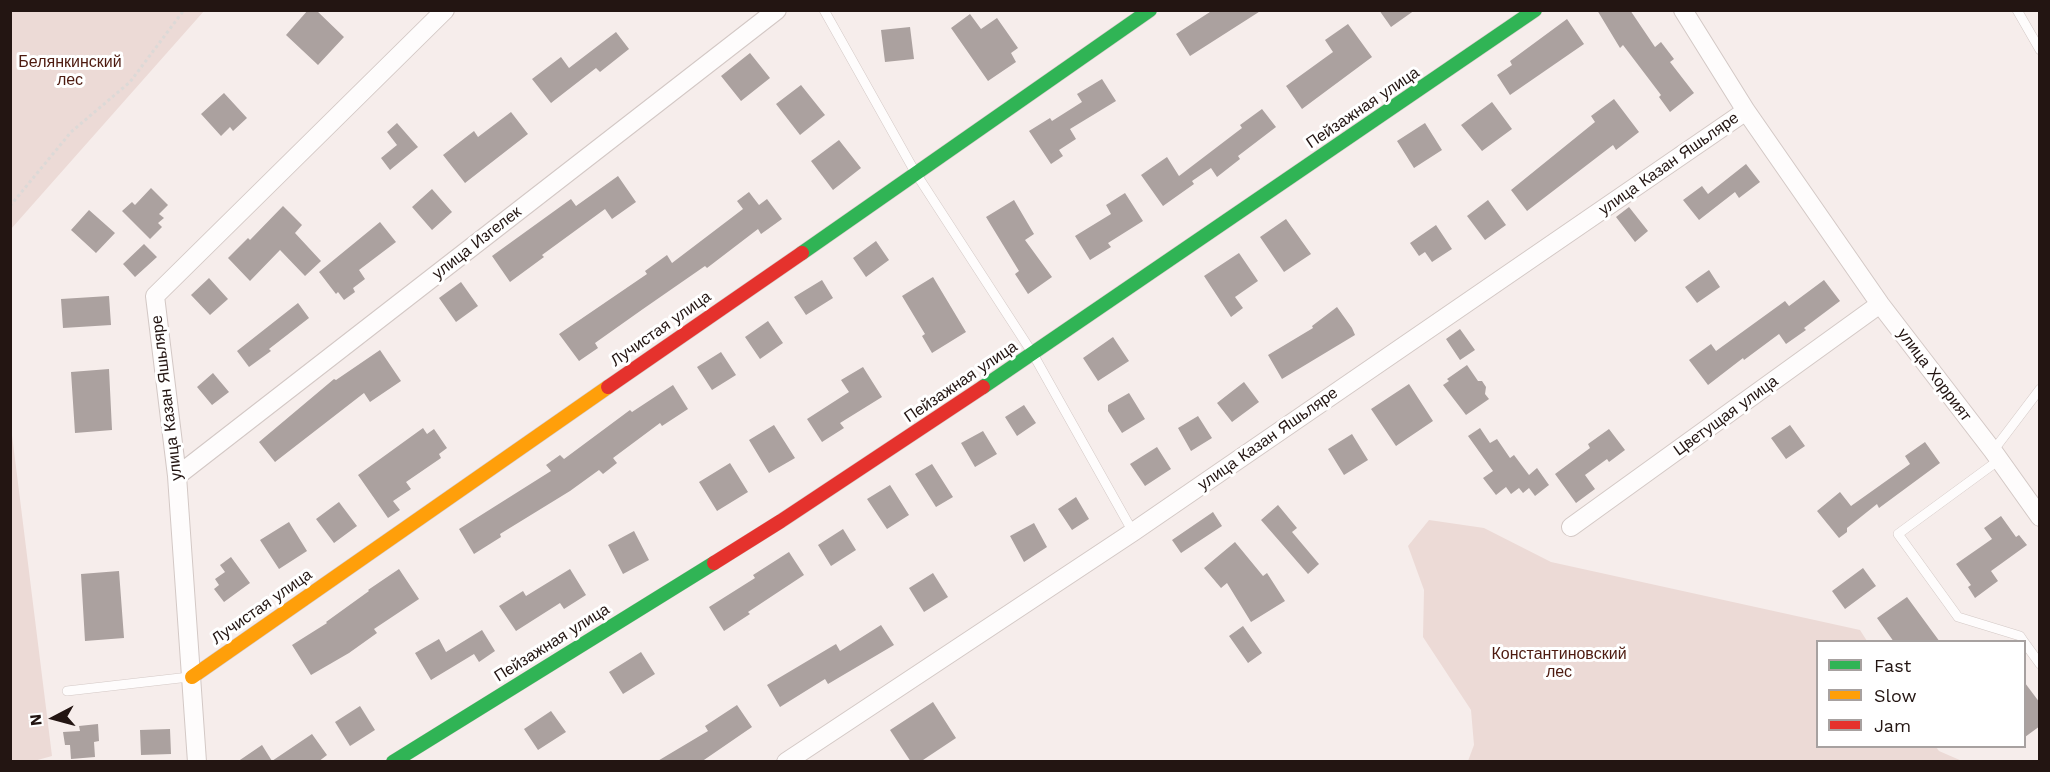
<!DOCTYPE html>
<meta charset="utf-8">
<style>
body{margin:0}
#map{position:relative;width:2050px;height:772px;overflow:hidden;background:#f6edeb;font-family:"Work Sans",sans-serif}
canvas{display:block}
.frame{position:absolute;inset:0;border:12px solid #231512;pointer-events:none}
.legend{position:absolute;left:1816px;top:640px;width:210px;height:108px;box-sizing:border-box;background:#fff;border:2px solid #a7a1a0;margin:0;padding:8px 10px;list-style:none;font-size:18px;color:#231512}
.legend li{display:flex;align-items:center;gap:12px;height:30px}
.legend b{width:30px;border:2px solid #a7a1a0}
.north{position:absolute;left:24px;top:688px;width:60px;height:60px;-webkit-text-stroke:4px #fff;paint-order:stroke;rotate:264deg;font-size:16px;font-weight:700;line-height:24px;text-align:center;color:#231512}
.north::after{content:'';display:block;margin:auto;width:21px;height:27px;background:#231512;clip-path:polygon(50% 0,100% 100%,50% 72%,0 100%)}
</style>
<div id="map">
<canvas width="2050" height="772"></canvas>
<div class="frame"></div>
<ul class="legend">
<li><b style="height:8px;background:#30b455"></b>Fast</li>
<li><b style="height:8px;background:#ff9f0a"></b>Slow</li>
<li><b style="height:8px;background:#e5322d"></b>Jam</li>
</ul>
<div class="north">N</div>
</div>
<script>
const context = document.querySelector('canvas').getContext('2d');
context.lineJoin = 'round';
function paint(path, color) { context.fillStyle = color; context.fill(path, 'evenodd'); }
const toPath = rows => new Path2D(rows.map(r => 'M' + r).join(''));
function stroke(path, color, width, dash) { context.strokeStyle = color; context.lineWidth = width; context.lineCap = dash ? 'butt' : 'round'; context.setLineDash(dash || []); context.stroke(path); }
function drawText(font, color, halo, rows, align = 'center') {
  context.font = font + ' "Work Sans",sans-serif'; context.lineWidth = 6; context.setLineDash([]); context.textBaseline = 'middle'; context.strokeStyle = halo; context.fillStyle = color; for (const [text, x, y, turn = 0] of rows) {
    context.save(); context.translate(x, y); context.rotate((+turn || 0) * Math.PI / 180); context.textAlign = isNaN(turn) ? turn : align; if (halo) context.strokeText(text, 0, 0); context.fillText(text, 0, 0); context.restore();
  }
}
paint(toPath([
 [11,10,204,11,11,229,10,11],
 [10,419,52,756,34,761,11,761],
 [1429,520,1484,528,1551,562,1860,630,1867,641,1818,642,1818,746,1936,747,1939,751,1962,761,1468,761,1474,745,1471,710,1423,637,1424,590,1408,546]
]), '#ecdad6');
paint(toPath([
 [308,10,316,10,344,37,318,65,286,35],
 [1213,10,1262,10,1190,56,1176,34],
 [1379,10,1415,10,1391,27],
 [1597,10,1630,10,1655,47,1661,42,1674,59,1670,62,1694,93,1670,112,1659,97,1661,95,1623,45,1620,48],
 [970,14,981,29,997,18,1018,48,1011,53,1016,62,988,81,951,28],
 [1567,19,1584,44,1510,95,1497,75,1512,65,1510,61],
 [1348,24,1372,57,1302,109,1286,86,1333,52,1325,40],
 [910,27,914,59,885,62,881,30],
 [616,32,629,49,600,72,596,68,551,103,532,79,561,57,569,68],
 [750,53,770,78,741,101,721,76],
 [1102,79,1116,101,1070,129,1076,139,1059,150,1063,156,1051,164,1029,131,1050,118,1052,121,1082,102,1077,94],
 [801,85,825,115,800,135,776,104],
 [224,93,247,118,233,131,230,127,221,136,201,114],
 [1614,99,1639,132,1616,150,1613,145,1527,211,1511,190,1595,122,1591,116],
 [1492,102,1512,129,1482,151,1461,125],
 [1262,109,1276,127,1238,156,1240,159,1217,177,1211,168,1192,181,1194,184,1163,206,1141,175,1167,157,1179,176,1242,128,1240,125],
 [511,112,528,134,465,183,443,155,474,131,478,137],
 [397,123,418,147,390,170,381,158,397,145,387,132],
 [1425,123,1442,150,1414,168,1397,141],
 [839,140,861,168,833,190,811,161],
 [1746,164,1760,182,1739,198,1735,192,1699,220,1683,200,1702,186,1708,194],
 [618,176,636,202,612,219,605,209,542,255,544,257,510,282,492,256,571,199,576,206],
 [151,188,168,205,159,214,164,218,158,223,162,227,150,239,122,211,132,202,135,205],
 [432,189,452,212,432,230,412,207],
 [749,192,759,205,767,199,782,219,761,234,758,229,707,268,705,266,643,309,595,343,598,348,579,361,559,334,647,274,645,271,667,255,672,263,743,209,737,201],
 [1125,193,1143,221,1108,243,1111,247,1090,260,1075,236,1111,214,1106,205],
 [1014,200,1034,234,1025,240,1052,277,1028,294,1015,274,1019,271,986,217],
 [1488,200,1506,225,1485,240,1467,216],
 [283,206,302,225,295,233,321,261,305,276,280,250,250,281,228,258,248,238,250,240],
 [1629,207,1648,231,1635,242,1616,217],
 [89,210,115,233,96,253,71,230],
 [1286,219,1311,254,1284,272,1260,237],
 [380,222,396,242,359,270,365,279,353,288,355,292,344,300,338,292,336,294,319,272],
 [1436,225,1452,249,1432,262,1425,252,1419,256,1410,243],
 [876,241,889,260,866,277,853,258],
 [144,244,157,257,135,277,123,264],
 [1239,253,1258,281,1235,297,1243,308,1231,317,1204,276],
 [1709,270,1720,287,1697,303,1685,287],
 [933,277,966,332,932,353,922,336,925,334,902,296],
 [209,278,228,299,210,315,191,295],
 [822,280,833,298,806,315,794,297],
 [1824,280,1840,301,1804,328,1806,330,1786,344,1779,334,1744,360,1743,358,1708,385,1689,360,1711,344,1716,351,1785,301,1789,306],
 [461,282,478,306,456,322,439,298],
 [109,296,111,325,63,328,61,299],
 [298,303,309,318,269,349,271,351,249,367,237,351],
 [1337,307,1352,328,1355,335,1282,379,1268,355,1313,328,1312,326],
 [768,321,783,343,760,359,745,337],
 [1460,329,1475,350,1460,360,1446,339],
 [1113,337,1129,361,1098,381,1083,358],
 [380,350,401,381,370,402,364,393,275,462,259,442,334,379,336,380],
 [721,352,736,375,712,390,697,367],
 [1467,365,1478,381,1482,381,1486,387,1485,394,1489,399,1466,415,1443,385,1449,381,1447,379],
 [863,367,882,397,840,423,844,428,822,442,807,419,849,392,841,380],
 [109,369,112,430,75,433,71,372],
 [213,373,229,392,212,405,197,387],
 [1244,382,1259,402,1232,422,1217,403],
 [1409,384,1433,421,1396,446,1371,409],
 [673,385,688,409,662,426,660,423,613,458,617,463,603,474,599,470,570,491,500,534,501,537,474,554,459,529,551,471,546,465,560,455,564,459,630,410,632,412],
 [1129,393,1145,419,1122,433,1108,411,1108,405],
 [1024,405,1036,423,1017,436,1005,417],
 [1198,416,1212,438,1191,451,1178,428],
 [774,425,795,458,769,473,749,440],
 [1790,425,1805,446,1786,459,1771,438],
 [423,428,427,434,434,429,447,448,439,454,441,458,406,482,411,489,393,501,400,510,388,518,358,475],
 [1480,428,1490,443,1497,439,1510,458,1514,455,1529,475,1537,468,1549,485,1535,496,1529,488,1523,493,1519,488,1511,494,1506,487,1496,495,1483,478,1493,471,1468,436],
 [1609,429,1625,450,1609,462,1607,459,1585,475,1595,489,1576,503,1555,474,1590,448,1588,444],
 [983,431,997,454,975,467,961,443],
 [1352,434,1368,460,1344,475,1328,449],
 [1925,442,1940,463,1879,508,1877,504,1847,528,1847,532,1839,538,1817,511,1840,492,1851,506,1910,464,1905,456],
 [1157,447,1171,469,1145,486,1130,464],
 [730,463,748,492,717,511,699,482],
 [932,464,953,497,936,507,915,474],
 [890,485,909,515,887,529,867,499],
 [1076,497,1089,519,1072,530,1058,509],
 [339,502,357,526,334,543,316,519],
 [1278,505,1297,528,1292,532,1319,564,1308,574,1261,520],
 [1213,512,1222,526,1181,553,1172,540],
 [2001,516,2016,537,2019,535,2027,545,1991,571,1998,581,1975,598,1968,587,1971,585,1956,564,1992,539,1984,528],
 [289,522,307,551,279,569,260,540],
 [1034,523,1047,547,1024,562,1010,536],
 [843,529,856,550,831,566,818,545],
 [634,531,649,560,623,574,608,545],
 [1235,542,1263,576,1267,573,1285,601,1251,622,1227,583,1221,588,1204,568],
 [789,552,804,575,748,612,750,614,724,631,709,607,755,578,753,575],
 [231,557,250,583,224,602,214,589,219,585,215,579,225,572,220,565],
 [1863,568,1876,586,1845,609,1832,591],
 [399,569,419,599,374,629,377,633,349,653,311,675,292,645,327,623,326,622,369,591,368,590],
 [570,569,586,595,564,609,560,603,516,631,499,606,523,591,526,596],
 [119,571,124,638,85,641,81,574],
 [933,573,948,597,924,612,909,588],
 [1907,597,1940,642,1894,642,1877,618],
 [881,625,894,645,828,684,825,679,780,707,767,685,836,644,840,651],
 [1243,626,1262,653,1248,663,1229,636],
 [482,630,495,651,479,662,474,654,431,680,415,653,439,639,446,652],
 [641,652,655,674,623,694,609,672],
 [2025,683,2040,703,2040,726,2025,737],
 [933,702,956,738,920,762,911,762,890,730],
 [737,705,752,727,701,762,656,762,708,731,705,726],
 [360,706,375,730,350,746,335,722],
 [551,711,566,732,538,750,524,729],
 [98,724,99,741,94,742,95,757,71,759,70,745,65,745,63,732,80,731,79,726],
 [170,729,171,754,141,755,140,730],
 [312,734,327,755,318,762,237,762,262,745,272,761]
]), '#aba19f');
const lane = toPath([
 [824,10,915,172,1033,354,1133,532],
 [2017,10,2040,50],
 [1993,451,2040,389],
 [1999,460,1898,534,1958,617,2020,636,2024,642],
 [2024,642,2040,664],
 [67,691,189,677]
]);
const street = toPath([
 [1683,10,1746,111,1880,304,1993,451,2040,517],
 [177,476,777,10],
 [1571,527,1880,304],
 [197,762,177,476,155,296,445,10],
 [786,762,1133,532,1746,111]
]);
const fast = toPath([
 [802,253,1150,10],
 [983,387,1535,10],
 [393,762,714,563]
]);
const slow = toPath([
 [192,677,608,387]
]);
const jam = toPath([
 [608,387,802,253],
 [714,563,781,521,983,387]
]);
stroke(lane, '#d3c8c5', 10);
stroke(street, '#d3c8c5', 20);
stroke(fast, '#d3c8c5', 15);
stroke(slow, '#d3c8c5', 15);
stroke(jam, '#d3c8c5', 15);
stroke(toPath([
 [10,206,71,132,130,82,184,10]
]), '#dcd9d7', 3, [3, 3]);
stroke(lane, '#fefcfc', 9);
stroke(street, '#fefcfc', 18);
stroke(fast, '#30b455', 14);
stroke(slow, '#ff9f0a', 14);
stroke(jam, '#e5322d', 14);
drawText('16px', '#4d1a0f', '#fff', [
 ["Белянкинский",70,62],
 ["лес",70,80],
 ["Константиновский",1559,654],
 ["лес",1559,672]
]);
drawText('16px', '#231512', '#fff', [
 ["Пейзажная улица",1363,108,-34],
 ["улица Казан Яшьляре",1669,164,-35],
 ["улица Изгелек",477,243,-38],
 ["Лучистая улица",661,329,-35],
 ["улица Хоррият",1934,375,53],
 ["Пейзажная улица",961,382,-34],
 ["улица Казан Яшьляре",167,398,-97],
 ["Цветущая улица",1726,416,-36],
 ["улица Казан Яшьляре",1268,439,-35],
 ["Лучистая улица",262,607,-35],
 ["Пейзажная улица",552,643,-32]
]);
</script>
